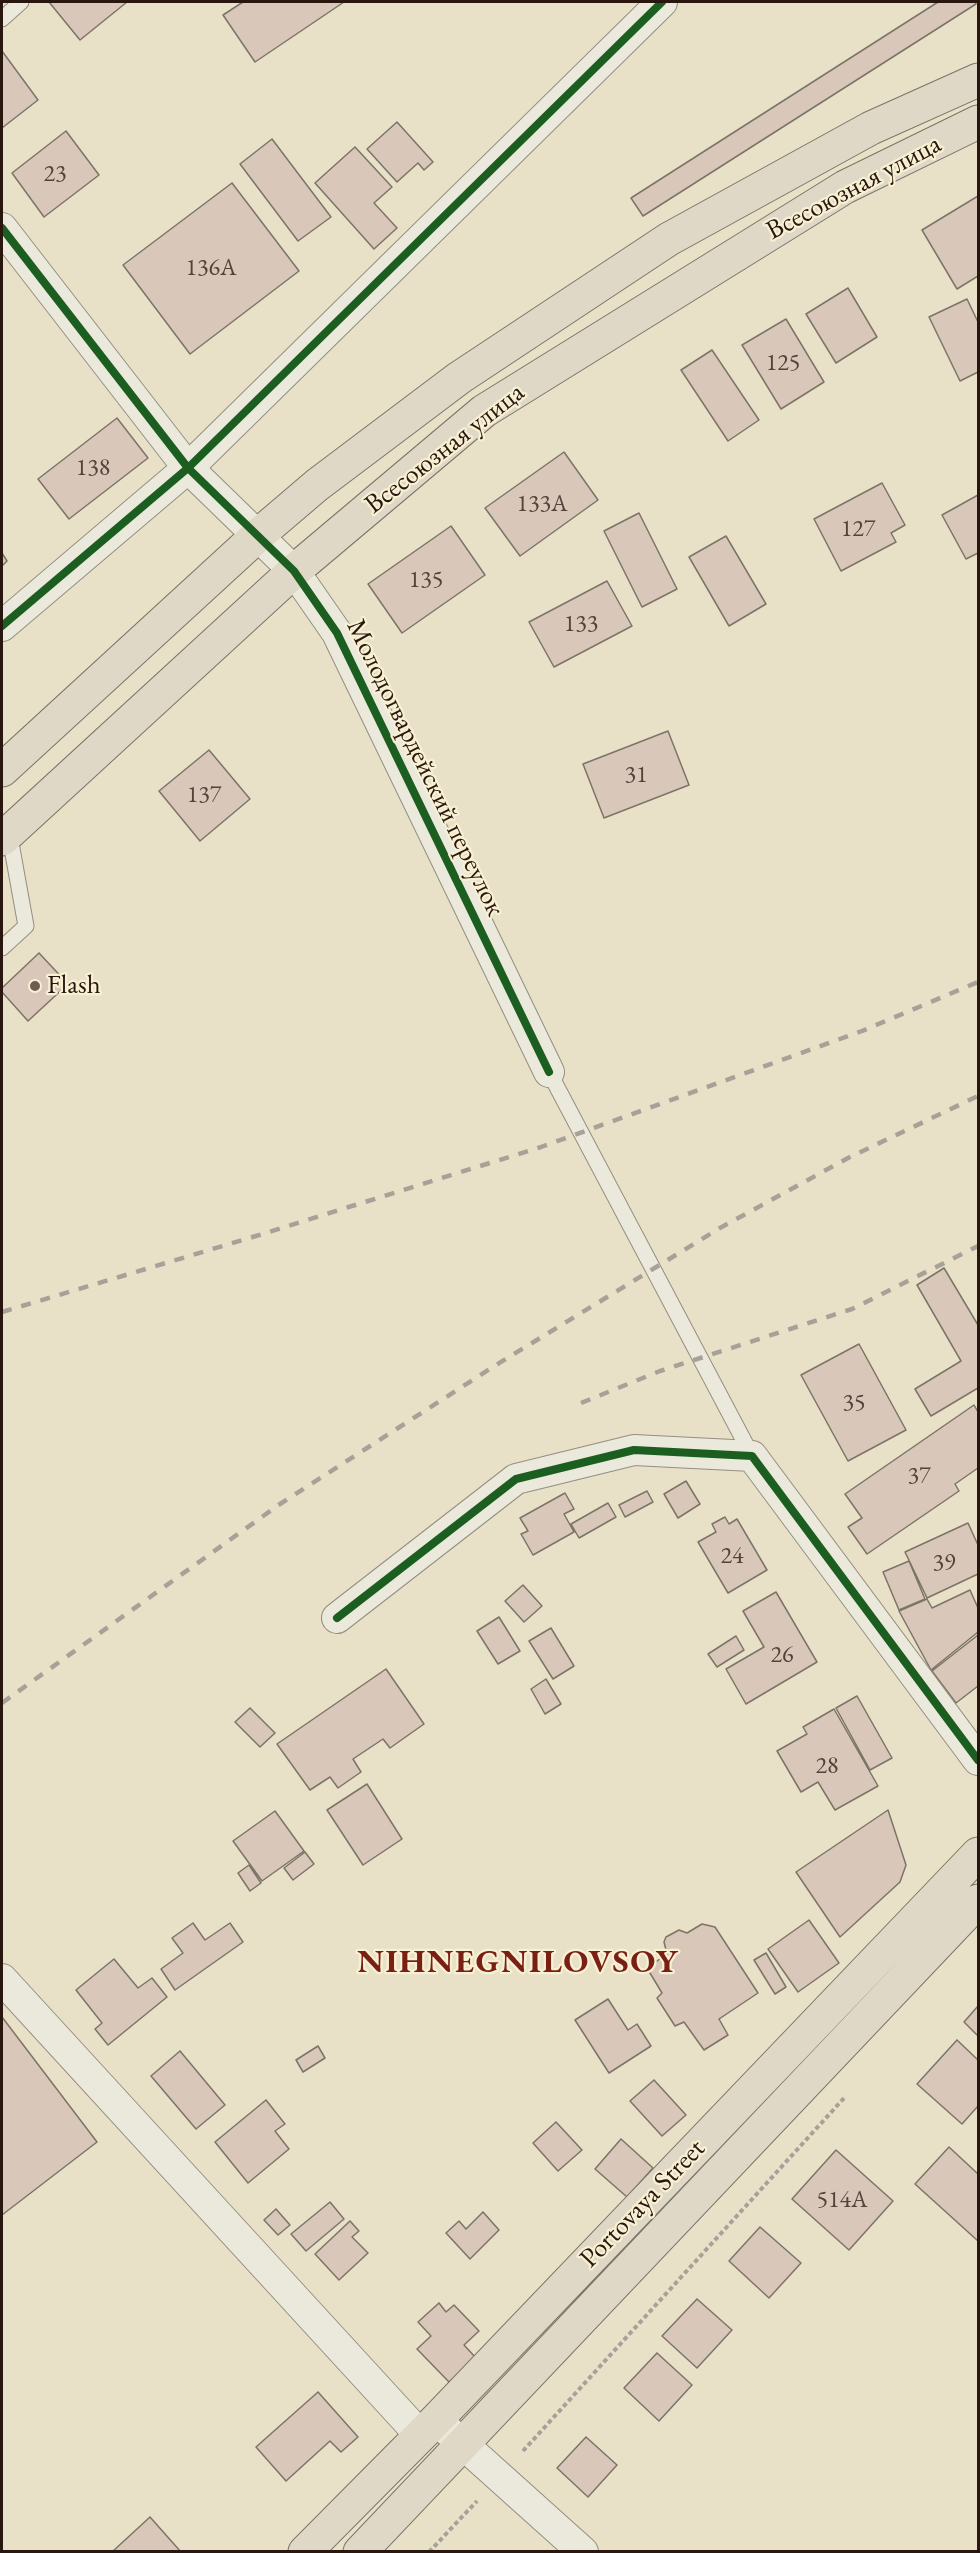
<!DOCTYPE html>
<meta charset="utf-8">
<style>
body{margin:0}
#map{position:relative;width:980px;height:2553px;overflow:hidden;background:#e8e1c8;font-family:"EB Garamond",serif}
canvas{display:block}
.frame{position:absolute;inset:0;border:3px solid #29160f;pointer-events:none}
</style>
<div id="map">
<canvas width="980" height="2553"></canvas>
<div class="frame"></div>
</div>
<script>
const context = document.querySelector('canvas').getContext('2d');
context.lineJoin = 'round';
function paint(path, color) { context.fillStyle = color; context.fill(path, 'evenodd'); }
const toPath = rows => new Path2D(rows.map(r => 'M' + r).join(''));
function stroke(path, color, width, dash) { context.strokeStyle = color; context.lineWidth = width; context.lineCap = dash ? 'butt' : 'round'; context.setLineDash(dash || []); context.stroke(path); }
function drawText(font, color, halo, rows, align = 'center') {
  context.font = font + ' "EB Garamond",serif'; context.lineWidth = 4.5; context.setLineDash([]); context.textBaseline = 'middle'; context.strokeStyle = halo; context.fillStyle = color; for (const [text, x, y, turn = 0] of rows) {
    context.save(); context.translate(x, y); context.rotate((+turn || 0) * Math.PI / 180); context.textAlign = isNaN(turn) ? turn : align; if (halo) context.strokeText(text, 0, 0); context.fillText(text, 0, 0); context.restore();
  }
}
const building = toPath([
 [49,2,127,2,80,40,49,2],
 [243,2,344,2,255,62,223,15,243,2],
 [938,2,975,2,976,4,643,216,631,198,938,2],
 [2,51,38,100,2,128,2,51],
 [397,122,433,162,424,170,418,163,397,182,367,149,397,122],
 [66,131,99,175,44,217,12,173,66,131],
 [272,139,331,217,298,241,240,164,272,139],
 [355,147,392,187,374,203,397,228,374,249,315,183,355,147],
 [232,183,299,271,190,354,123,265,232,183],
 [978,196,978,276,957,289,922,230,978,196],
 [848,288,877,337,836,363,806,314,848,288],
 [967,299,978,322,978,372,960,381,929,317,967,299],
 [786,319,824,382,781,409,742,345,786,319],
 [712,350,759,420,728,441,681,370,712,350],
 [117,418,148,458,69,519,38,479,117,418],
 [564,452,598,500,520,556,485,508,564,452],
 [882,483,905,525,891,533,896,542,841,571,814,519,882,483],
 [978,495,978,553,966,559,942,515,978,495],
 [639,513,677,589,642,607,604,531,639,513],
 [451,526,485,575,402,633,368,584,451,526],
 [726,536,766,604,729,626,689,557,726,536],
 [2,553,7,561,2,566,2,553],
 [607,581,632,626,554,667,529,622,607,581],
 [668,731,689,785,604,818,583,764,668,731],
 [209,750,250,799,200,841,159,791,209,750],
 [39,953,68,984,28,1021,2,992,2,988,39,953],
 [944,1268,978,1325,978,1388,931,1416,915,1389,961,1361,917,1285,944,1268],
 [859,1344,906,1430,848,1461,801,1375,859,1344],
 [974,1405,978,1412,978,1468,955,1484,959,1491,867,1554,848,1527,862,1518,845,1494,974,1405],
 [686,1481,700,1504,678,1518,664,1494,686,1481],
 [647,1491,653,1502,625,1517,619,1505,647,1491],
 [565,1493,574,1509,564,1514,574,1532,533,1555,521,1534,528,1531,520,1518,565,1493],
 [608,1503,616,1517,579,1538,571,1524,608,1503],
 [725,1517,729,1524,737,1519,767,1570,728,1593,698,1542,716,1532,712,1524,725,1517],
 [968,1523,978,1545,978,1574,927,1598,905,1552,968,1523],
 [909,1561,925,1599,899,1610,883,1572,909,1561],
 [523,1585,542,1606,524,1622,505,1601,523,1585],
 [970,1590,978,1608,978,1632,931,1670,899,1611,927,1599,932,1608,970,1590],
 [776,1592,817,1662,746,1704,726,1669,764,1647,743,1611,776,1592],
 [499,1617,520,1651,498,1664,477,1631,499,1617],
 [551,1628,574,1666,553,1679,529,1641,551,1628],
 [978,1635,978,1686,956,1703,932,1671,978,1635],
 [736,1636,744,1650,717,1667,708,1654,736,1636],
 [386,1669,424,1724,390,1748,383,1739,353,1759,361,1772,338,1788,330,1777,310,1790,277,1744,386,1669],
 [546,1679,561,1704,545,1714,531,1689,546,1679],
 [857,1696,892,1758,870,1770,836,1708,857,1696],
 [250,1708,275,1733,260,1747,235,1722,250,1708],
 [834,1709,878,1786,835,1810,818,1782,801,1792,777,1751,807,1734,803,1727,834,1709],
 [367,1784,402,1839,363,1865,327,1810,367,1784],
 [888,1810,906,1865,900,1882,840,1937,796,1872,888,1810],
 [275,1811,304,1851,262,1881,233,1841,275,1811],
 [305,1852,314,1864,293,1880,284,1868,305,1852],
 [249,1865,261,1883,250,1891,238,1873,249,1865],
 [809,1920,839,1963,798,1992,768,1949,809,1920],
 [193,1923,205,1940,230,1923,243,1942,175,1990,161,1969,183,1953,172,1938,193,1923],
 [702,1924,715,1927,758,1993,719,2019,728,2035,704,2050,684,2022,675,2026,657,1998,662,1993,647,1968,667,1954,664,1942,666,1937,679,1930,687,1933,702,1924],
 [766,1953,786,1987,775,1994,754,1960,766,1953],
 [114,1959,138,1988,152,1978,167,1997,108,2045,95,2029,102,2023,76,1990,114,1959],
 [608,1999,628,2030,637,2024,651,2046,609,2073,575,2020,608,1999],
 [978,2006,978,2036,964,2022,978,2006],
 [2,2017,97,2142,2,2215,2,2017],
 [957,2040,978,2060,978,2106,962,2124,917,2084,957,2040],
 [318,2046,325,2058,303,2072,296,2060,318,2046],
 [180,2051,225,2105,196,2129,151,2076,180,2051],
 [654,2080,686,2115,662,2136,630,2101,654,2080],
 [266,2100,285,2124,275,2131,289,2149,248,2183,215,2142,266,2100],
 [556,2122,582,2150,558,2171,533,2143,556,2122],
 [621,2139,653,2168,627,2197,595,2169,621,2139],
 [949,2147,978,2174,978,2241,915,2184,949,2147],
 [836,2150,893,2201,849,2250,792,2199,836,2150],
 [330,2202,344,2219,306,2251,291,2234,330,2202],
 [276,2209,290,2225,278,2235,264,2220,276,2209],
 [483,2212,499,2230,470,2259,446,2233,459,2221,466,2229,483,2212],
 [350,2221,359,2231,352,2237,368,2253,339,2280,315,2254,350,2221],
 [760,2227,801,2263,769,2298,729,2261,760,2227],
 [697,2299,732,2330,697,2368,662,2336,697,2299],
 [439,2303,446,2312,454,2305,479,2331,464,2345,476,2358,449,2382,417,2349,431,2336,418,2322,439,2303],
 [657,2353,692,2385,659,2421,624,2388,657,2353],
 [318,2392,358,2437,341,2452,330,2441,286,2481,256,2447,318,2392],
 [586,2437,617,2465,588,2497,557,2468,586,2437],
 [150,2517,181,2552,112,2552,150,2517]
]);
paint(building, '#d9c8ba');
stroke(building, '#7b7467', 1.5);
const lane = toPath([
 [2,19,21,2],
 [2,948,26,926,9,832],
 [549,1072,752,1456]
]);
const street = toPath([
 [2,228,188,468,294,571,337,633,549,1072],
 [2,626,188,468,662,2],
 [337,1618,516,1479,634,1450,752,1456,978,1760],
 [2,1979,421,2436],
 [436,2420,583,2552]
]);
const primary = toPath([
 [305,2552,436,2420,978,1854],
 [360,2552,978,1901]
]);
const highway = toPath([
 [2,770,256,537,317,485,459,378,669,239,871,128,978,80],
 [2,839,294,571,484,411,845,187,978,122]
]);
stroke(lane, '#958e80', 17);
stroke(street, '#958e80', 32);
stroke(primary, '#7b7467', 35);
stroke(highway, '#7b7467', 35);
stroke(toPath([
 [523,2451,845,2097],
 [429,2552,477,2501]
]), '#a7a198', 4, [4.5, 3]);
stroke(lane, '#ebe8dc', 15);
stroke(street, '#ebe8dc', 30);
stroke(primary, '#dfd8c6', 33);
stroke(highway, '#dfd8c6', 33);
stroke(toPath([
 [2,1312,256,1236,541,1147,862,1031,978,982],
 [581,1403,660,1371,852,1309,978,1246],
 [2,1703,280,1504,496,1365,720,1228,848,1158,978,1096]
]), '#a7a198', 4.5, [10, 10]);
stroke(toPath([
 [2,228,188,468,294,571,337,633,549,1072],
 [2,626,188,468,662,2],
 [337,1618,516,1479,634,1450,752,1456,978,1760]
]), '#1b5e20', 8);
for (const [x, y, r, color] of [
 [35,986,6,"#6c5d50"]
]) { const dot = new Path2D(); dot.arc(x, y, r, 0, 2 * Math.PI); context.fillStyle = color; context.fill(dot); stroke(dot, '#f8f0d3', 2); }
drawText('24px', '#55423a', null, [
 ["23",55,174],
 ["136А",211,268],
 ["125",783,363],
 ["138",93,468],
 ["133А",542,504],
 ["127",858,529],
 ["135",426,580],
 ["133",581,624],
 ["31",636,775],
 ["137",204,795],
 ["35",854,1403],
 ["37",919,1476],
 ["24",732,1556],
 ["39",944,1563],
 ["26",782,1655],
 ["28",827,1766],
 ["514А",842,2200]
]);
drawText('27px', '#29160f', '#f8f0d3', [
 ["Всесоюзная улица",854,188,-28],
 ["Всесоюзная улица",445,449,-38],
 ["Молодогвардейский переулок",425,768,64],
 ["Portovaya Street",643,2204,-46]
]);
drawText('27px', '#29160f', '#f8f0d3', [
 ["Flash",47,986]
], 'left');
context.letterSpacing = '1.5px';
drawText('bold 33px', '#7a1f14', '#f8f0d3', [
 ["NIHNEGNILOVSOY",518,1963]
]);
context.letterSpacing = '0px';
</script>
